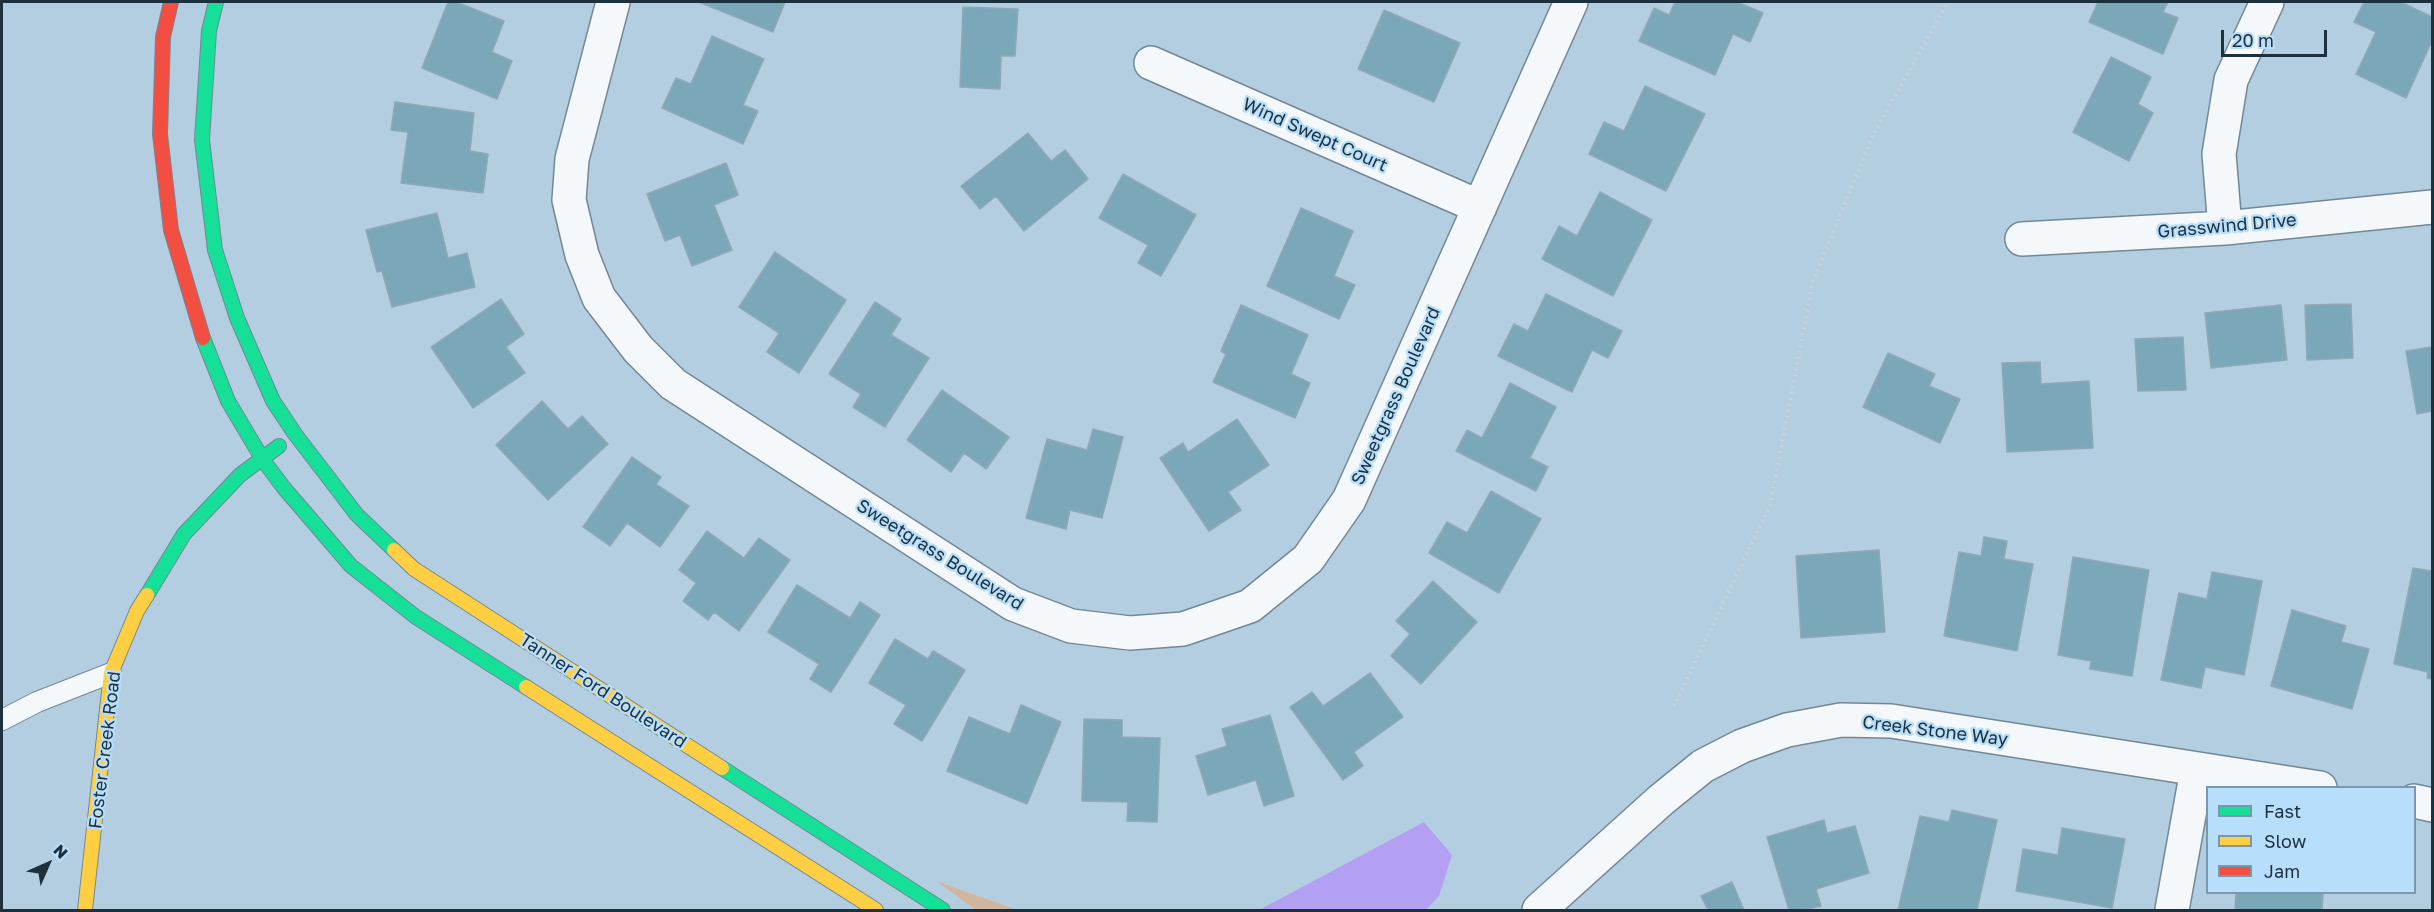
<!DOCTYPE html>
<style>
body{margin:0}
#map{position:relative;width:2434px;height:912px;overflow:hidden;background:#b4cee1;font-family:"Golos Text",sans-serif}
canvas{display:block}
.frame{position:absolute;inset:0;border:3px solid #1d303e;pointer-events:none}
.legend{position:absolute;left:2206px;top:786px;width:210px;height:108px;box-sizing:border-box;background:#b7defa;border:2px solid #7998af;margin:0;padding:8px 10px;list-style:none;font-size:18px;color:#1d303e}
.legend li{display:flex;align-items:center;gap:12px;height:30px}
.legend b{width:30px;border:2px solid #7998af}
.north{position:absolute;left:18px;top:834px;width:60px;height:60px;-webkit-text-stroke:4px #b7defa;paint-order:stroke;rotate:45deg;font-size:16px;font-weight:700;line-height:24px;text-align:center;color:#1d303e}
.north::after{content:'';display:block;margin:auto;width:21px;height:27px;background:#1d303e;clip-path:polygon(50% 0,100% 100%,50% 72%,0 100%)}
.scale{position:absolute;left:2221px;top:30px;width:106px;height:27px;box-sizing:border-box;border:3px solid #1d303e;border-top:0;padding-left:8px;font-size:18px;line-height:21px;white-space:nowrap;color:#1d303e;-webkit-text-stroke:4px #b7defa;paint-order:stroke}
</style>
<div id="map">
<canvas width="2434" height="912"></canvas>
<div class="frame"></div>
<ul class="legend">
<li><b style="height:8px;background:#16e098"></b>Fast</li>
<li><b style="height:8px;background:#ffcf43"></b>Slow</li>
<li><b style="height:8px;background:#f24e42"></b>Jam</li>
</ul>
<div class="north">N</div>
<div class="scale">20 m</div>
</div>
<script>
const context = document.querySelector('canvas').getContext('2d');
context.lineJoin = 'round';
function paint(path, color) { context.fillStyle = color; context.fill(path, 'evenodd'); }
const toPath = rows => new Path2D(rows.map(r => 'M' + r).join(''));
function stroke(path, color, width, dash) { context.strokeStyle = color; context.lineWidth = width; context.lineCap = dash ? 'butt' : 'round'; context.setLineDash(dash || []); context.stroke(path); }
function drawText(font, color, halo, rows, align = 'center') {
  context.font = font + ' "Golos Text",sans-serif'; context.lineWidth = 4.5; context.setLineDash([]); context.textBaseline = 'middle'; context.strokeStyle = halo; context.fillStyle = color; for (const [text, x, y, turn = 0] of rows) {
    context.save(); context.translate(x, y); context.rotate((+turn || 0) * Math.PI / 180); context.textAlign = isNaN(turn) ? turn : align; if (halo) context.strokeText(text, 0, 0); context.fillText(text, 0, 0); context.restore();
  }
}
paint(toPath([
 [936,881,1017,910,976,910]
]), '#d1b69f');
paint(toPath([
 [1424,822,1452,855,1439,896,1426,910,1259,910]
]), '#b3a0f3');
const building = toPath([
 [448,2,456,2,504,21,492,52,512,61,497,99,422,68,448,2],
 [699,2,785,2,773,32,699,2],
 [1675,2,1737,2,1763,13,1750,42,1733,34,1715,75,1639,41,1654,8,1669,15,1675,2],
 [2098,2,2168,2,2163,12,2178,18,2163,54,2089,22,2098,2],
 [2364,2,2401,2,2432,17,2432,44,2431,43,2406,98,2356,74,2376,32,2354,22,2364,2],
 [963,7,1018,9,1015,56,1001,56,1000,89,960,87,963,7],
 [1384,10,1460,43,1434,102,1358,69,1384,10],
 [712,36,764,59,743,105,758,111,743,144,662,108,676,78,691,84,712,36],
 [2111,57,2151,77,2138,104,2153,113,2129,161,2073,132,2111,57],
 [1645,86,1705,114,1666,191,1589,154,1604,122,1624,131,1645,86],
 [395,102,474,113,470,151,488,154,483,193,401,183,408,132,391,130,395,102],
 [1028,133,1051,161,1065,150,1088,179,1024,231,996,196,980,209,961,186,1028,133],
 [726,163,738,195,714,205,732,250,692,266,680,235,665,241,647,194,726,163],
 [1123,174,1196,215,1161,276,1138,263,1148,245,1099,218,1123,174],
 [1600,192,1652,220,1613,296,1542,259,1559,226,1577,236,1600,192],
 [1301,208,1353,231,1334,276,1355,285,1339,319,1267,286,1301,208],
 [437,213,448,258,467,253,475,287,392,307,382,271,377,272,366,230,437,213],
 [775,252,846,300,799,373,767,352,779,333,739,307,775,252],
 [1546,294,1622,331,1608,358,1592,350,1572,392,1498,356,1514,324,1528,331,1546,294],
 [501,299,524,334,506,347,525,373,473,408,431,347,501,299],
 [875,302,901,319,891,335,929,358,885,427,853,407,861,394,829,374,875,302],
 [2351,304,2353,358,2307,360,2305,305,2351,304],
 [1241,305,1308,335,1291,374,1310,383,1295,418,1213,382,1226,354,1221,351,1241,305],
 [2281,305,2287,360,2211,368,2205,313,2281,305],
 [2183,337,2186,390,2138,391,2135,339,2183,337],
 [2432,347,2432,411,2417,414,2406,351,2432,347],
 [1888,353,1935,374,1929,386,1960,399,1940,443,1863,407,1888,353],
 [2040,362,2041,384,2089,381,2093,448,2007,452,2002,363,2040,362],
 [1510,383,1556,407,1530,458,1548,467,1536,491,1456,451,1467,430,1482,438,1510,383],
 [942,390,1009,437,986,469,964,453,951,472,907,440,942,390],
 [542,401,568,429,582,416,608,444,548,500,496,445,542,401],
 [1237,419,1269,465,1228,492,1241,510,1209,531,1160,458,1183,443,1188,452,1237,419],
 [1093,429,1123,437,1102,518,1070,510,1066,529,1026,518,1047,439,1087,450,1093,429],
 [632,457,661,477,656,484,689,506,660,547,627,523,610,546,583,527,632,457],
 [1491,491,1541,519,1499,593,1429,553,1447,522,1467,533,1491,491],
 [707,531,744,558,759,538,790,560,739,631,714,612,708,620,683,601,696,583,679,570,707,531],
 [1984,537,2007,541,2004,559,2033,564,2017,651,1944,636,1959,552,1981,556,1984,537],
 [1879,550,1885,632,1801,638,1796,556,1879,550],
 [2073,557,2149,570,2132,676,2090,669,2091,661,2058,655,2073,557],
 [2413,568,2432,571,2432,679,2427,678,2428,672,2394,664,2413,568],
 [2212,572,2262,581,2244,675,2205,667,2201,688,2161,680,2179,593,2207,599,2212,572],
 [1433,581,1477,622,1421,684,1391,656,1410,634,1396,621,1433,581],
 [797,585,850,618,860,602,880,615,831,692,810,679,819,664,768,632,797,585],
 [2292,610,2346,626,2341,642,2369,649,2352,709,2271,686,2292,610],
 [895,639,928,659,933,651,965,670,922,741,894,724,906,705,869,683,895,639],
 [1370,673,1403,717,1354,752,1363,766,1343,780,1290,707,1312,692,1323,706,1370,673],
 [1021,705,1061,722,1027,804,947,771,969,717,1010,734,1021,705],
 [1270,715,1294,796,1264,806,1256,780,1208,795,1196,756,1227,746,1222,729,1270,715],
 [1084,719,1122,720,1122,737,1160,738,1157,822,1127,821,1128,802,1082,801,1084,719],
 [1952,810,1997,820,1977,910,1898,910,1920,816,1949,822,1952,810],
 [1824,820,1827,833,1855,826,1869,873,1816,889,1821,906,1804,910,1789,910,1767,837,1824,820],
 [2062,828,2125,839,2112,908,2016,891,2023,849,2058,855,2062,828],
 [1732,882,1744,910,1708,910,1701,896,1732,882],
 [2236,892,2323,892,2322,910,2235,910,2236,892]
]);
paint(building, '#7ba8b8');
stroke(building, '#90a8b4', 1.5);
const lane = toPath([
 [2,720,37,702,111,673]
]);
const street = toPath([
 [613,2,572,159,569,200,582,255,599,298,638,349,673,384,1013,604,1071,626,1130,633,1183,629,1250,606,1308,559,1349,500,1571,2],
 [1151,63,1480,207],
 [2225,228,2219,154,2231,80,2267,2],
 [2022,239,2225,228,2432,207],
 [2414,801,2432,805],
 [1539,910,1661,800,1703,766,1742,746,1787,730,1841,720,1891,721,2320,788],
 [2172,910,2197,770]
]);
const fast = toPath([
 [216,2,209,31,202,140,215,250,237,318,273,401,295,434,357,515,394,550],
 [203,338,228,401,263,460,284,488,351,566,416,617,526,687],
 [147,595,184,534,240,475,279,446],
 [722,768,943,910]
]);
const slow = toPath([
 [394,550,414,569,722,768],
 [526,687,876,910],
 [85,910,111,673,137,611,147,595]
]);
const jam = toPath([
 [171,2,163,37,160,134,171,230,203,338]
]);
stroke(lane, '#738796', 22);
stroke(street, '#738796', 36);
stroke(fast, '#738796', 16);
stroke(slow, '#738796', 16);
stroke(jam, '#738796', 16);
stroke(toPath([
 [1674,706,1770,506,1813,281,1873,135,1948,2]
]), '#ccd4da', 4, [1.5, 4.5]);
stroke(lane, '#f4f8fa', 20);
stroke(street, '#f4f8fa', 33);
stroke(fast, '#16e098', 14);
stroke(slow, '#ffcf43', 14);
stroke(jam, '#f24e42', 14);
drawText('18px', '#1d303e', '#b7defa', [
 ["Wind Swept Court",1315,135,24],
 ["Grasswind Drive",2227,226,-5],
 ["Sweetgrass Boulevard",1396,396,-66],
 ["Sweetgrass Boulevard",940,555,32],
 ["Tanner Ford Boulevard",603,691,33],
 ["Creek Stone Way",1935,731,7],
 ["Foster Creek Road",105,750,-83]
]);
</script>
